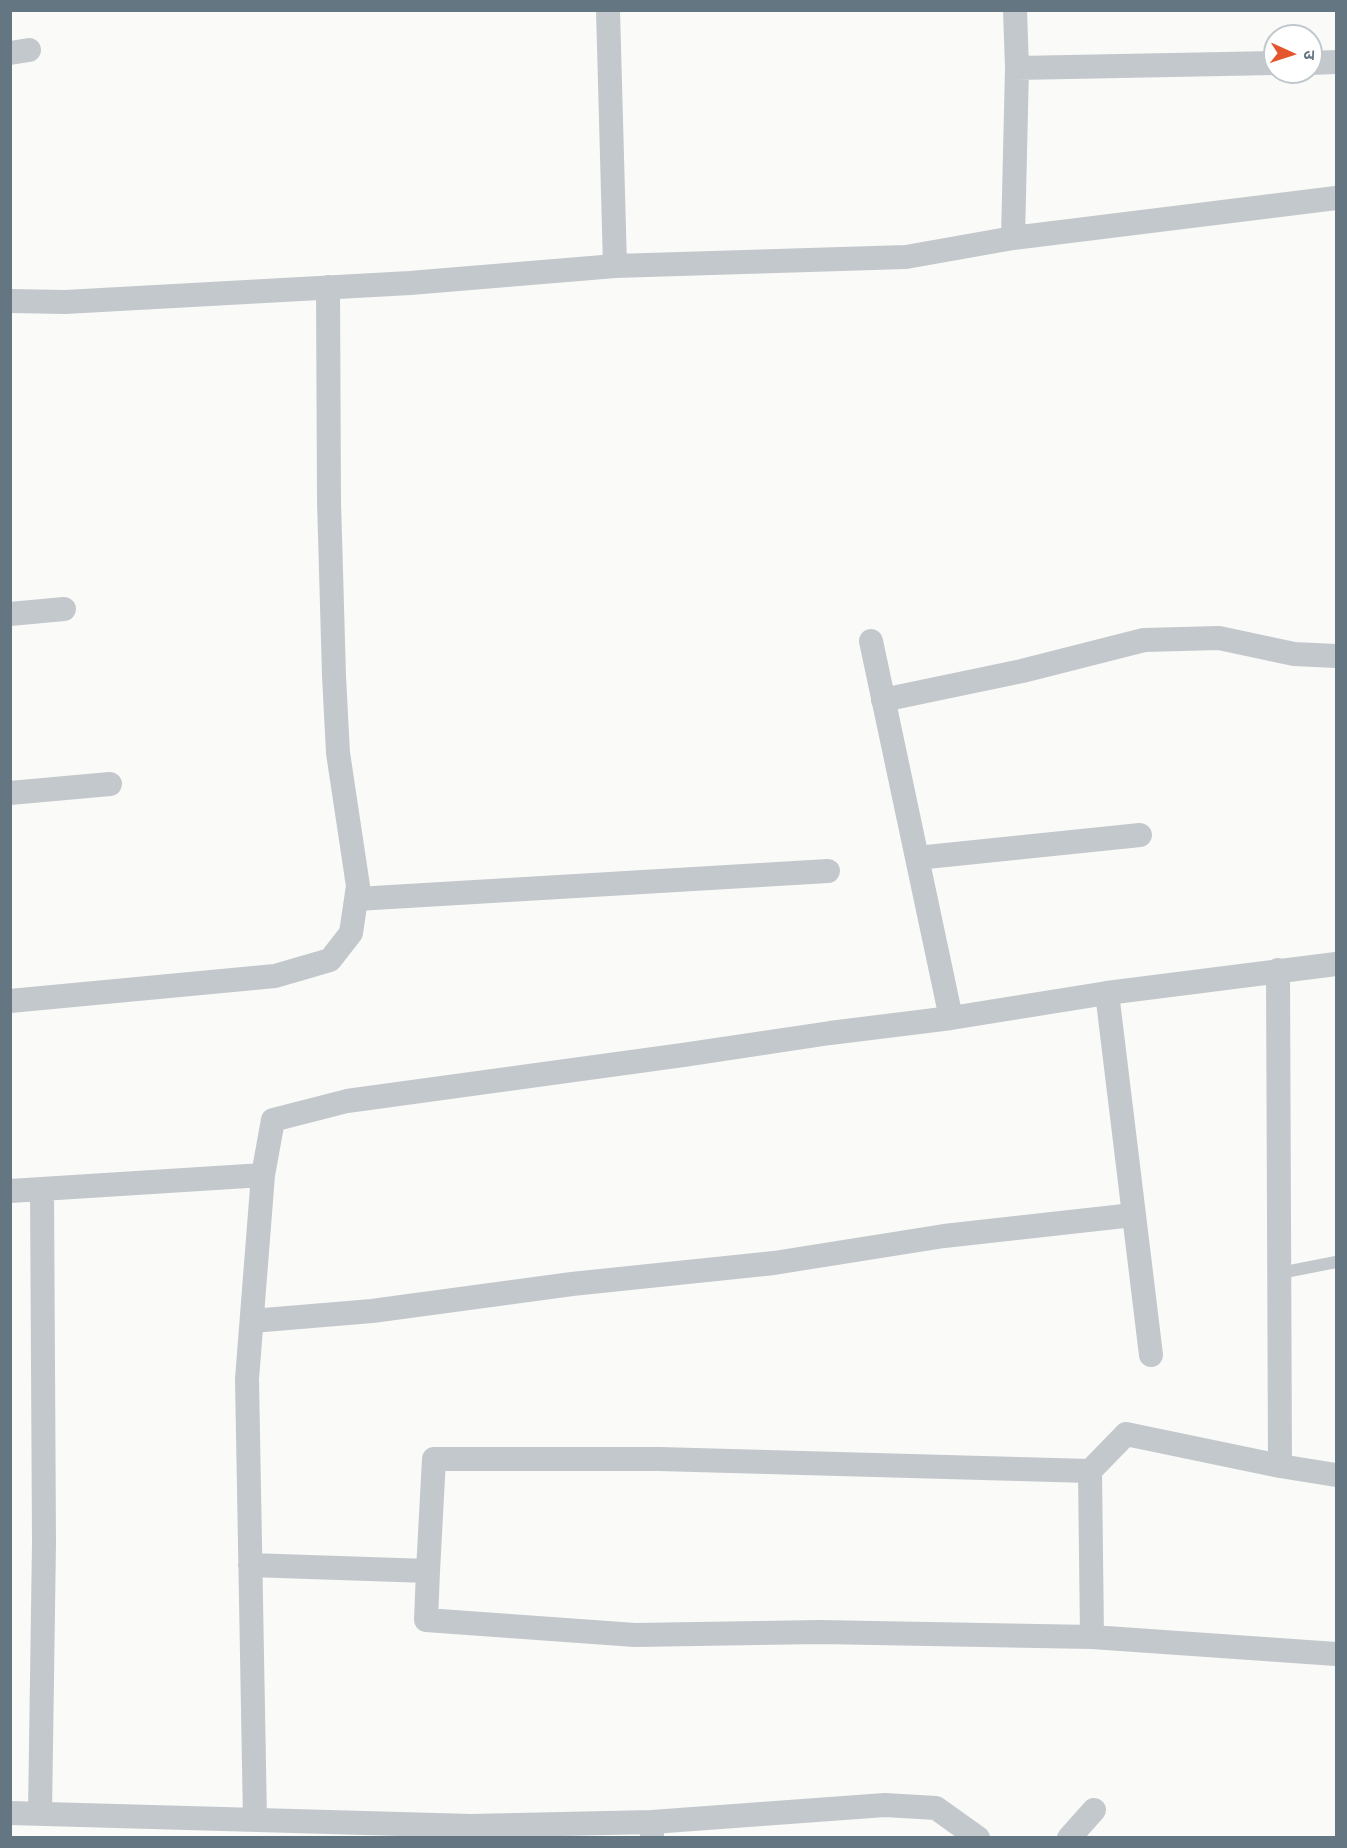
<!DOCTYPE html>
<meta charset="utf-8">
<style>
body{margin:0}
#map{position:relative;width:1347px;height:1848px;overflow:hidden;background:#fafaf8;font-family:"Source Sans 3","Noto Sans Devanagari",sans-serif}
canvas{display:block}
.frame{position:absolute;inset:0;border:12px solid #657683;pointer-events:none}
.north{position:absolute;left:1263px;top:24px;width:60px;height:60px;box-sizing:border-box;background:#fff;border:2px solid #c1c8cd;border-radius:50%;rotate:93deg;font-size:16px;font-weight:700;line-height:24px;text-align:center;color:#657683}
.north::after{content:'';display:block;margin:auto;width:21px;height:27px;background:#e4572e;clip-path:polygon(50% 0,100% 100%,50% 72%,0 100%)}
</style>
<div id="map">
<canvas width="1347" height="1848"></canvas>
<div class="frame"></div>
<div class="north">उ</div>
</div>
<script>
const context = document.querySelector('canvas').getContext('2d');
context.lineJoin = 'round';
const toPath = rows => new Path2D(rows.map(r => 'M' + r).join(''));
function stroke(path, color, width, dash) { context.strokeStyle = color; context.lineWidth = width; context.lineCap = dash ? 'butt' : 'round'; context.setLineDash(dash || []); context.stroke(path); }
stroke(toPath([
 [1280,1273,1336,1262]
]), '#c3c8cc', 12);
stroke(toPath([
 [608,10,615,266],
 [10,53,29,50],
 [1311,63,1336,62],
 [1017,68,1275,63],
 [1013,238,1017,68,1015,10],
 [10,301,65,302,410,283,615,266,906,257,1013,238,1336,198],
 [10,614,64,609],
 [871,641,951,1018],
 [883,700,1022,671,1144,640,1219,638,1294,654,1336,656],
 [10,793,110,784],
 [917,858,1140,835],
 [357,899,828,871],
 [1278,970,1280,1466,1336,1475],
 [1107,993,1336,964],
 [10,1001,275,976,330,960,351,933,358,886,338,753,334,676,329,501,328,287],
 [263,1175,273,1120,347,1101,683,1055,830,1033,951,1018,1107,993,1151,1355],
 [10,1191,263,1175,247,1379,255,1820],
 [252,1321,372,1311,572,1284,774,1263,944,1236,1133,1215],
 [1090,1471,1126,1434,1280,1466],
 [250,1565,428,1571,434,1459,659,1459,1090,1471,1092,1637,820,1632,635,1635,426,1620,428,1571],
 [1092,1637,1336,1654],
 [10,1813,471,1826,652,1822,652,1838],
 [40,1814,44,1542,42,1189],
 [652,1822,885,1805,936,1808,978,1838],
 [1069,1838,1094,1810]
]), '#c3c8cc', 24);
</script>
